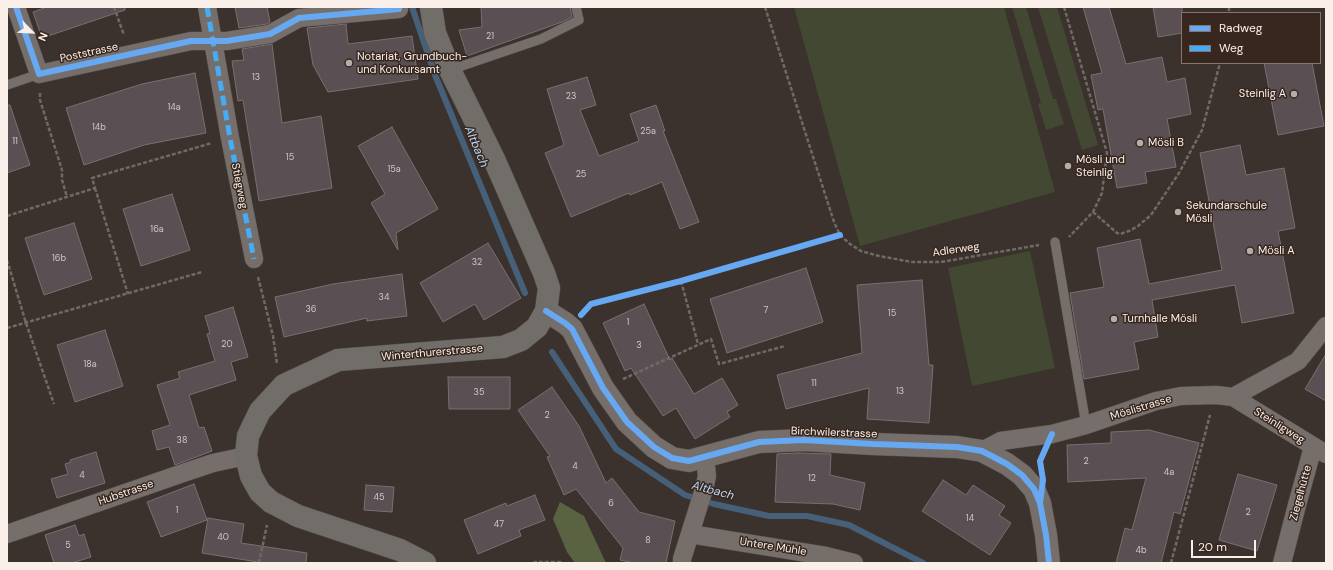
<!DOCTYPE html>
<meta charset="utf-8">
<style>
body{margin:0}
#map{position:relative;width:1333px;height:570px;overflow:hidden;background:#3b322e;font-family:"DM Sans",sans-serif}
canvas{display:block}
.frame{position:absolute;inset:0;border:8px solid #faefe9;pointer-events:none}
.legend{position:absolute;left:1181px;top:12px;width:140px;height:52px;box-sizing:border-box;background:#37271e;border:1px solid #85776f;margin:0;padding:5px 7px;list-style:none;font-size:12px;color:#faefe9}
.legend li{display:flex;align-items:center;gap:8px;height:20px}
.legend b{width:20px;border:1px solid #85776f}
.north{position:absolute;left:12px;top:12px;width:40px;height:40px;-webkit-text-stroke:3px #37271e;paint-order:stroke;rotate:114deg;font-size:11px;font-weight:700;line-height:16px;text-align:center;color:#faefe9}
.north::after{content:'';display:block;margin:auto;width:14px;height:18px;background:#faefe9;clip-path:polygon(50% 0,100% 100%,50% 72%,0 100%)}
.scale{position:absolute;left:1191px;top:540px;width:65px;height:18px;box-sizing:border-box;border:2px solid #faefe9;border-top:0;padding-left:5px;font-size:12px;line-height:14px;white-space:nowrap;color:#faefe9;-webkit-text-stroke:3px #37271e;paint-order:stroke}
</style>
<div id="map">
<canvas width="1333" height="570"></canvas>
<div class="frame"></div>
<ul class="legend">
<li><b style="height:5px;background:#66a8f1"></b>Radweg</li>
<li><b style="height:5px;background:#46acf6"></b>Weg</li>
</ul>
<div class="north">N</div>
<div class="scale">20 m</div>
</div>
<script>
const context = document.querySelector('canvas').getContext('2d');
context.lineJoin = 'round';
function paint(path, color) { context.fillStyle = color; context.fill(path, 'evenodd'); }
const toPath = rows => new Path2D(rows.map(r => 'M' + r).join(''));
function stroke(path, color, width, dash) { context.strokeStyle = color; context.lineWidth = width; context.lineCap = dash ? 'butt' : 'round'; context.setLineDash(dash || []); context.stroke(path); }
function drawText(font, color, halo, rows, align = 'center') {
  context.font = font + ' "DM Sans",sans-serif'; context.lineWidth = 3; context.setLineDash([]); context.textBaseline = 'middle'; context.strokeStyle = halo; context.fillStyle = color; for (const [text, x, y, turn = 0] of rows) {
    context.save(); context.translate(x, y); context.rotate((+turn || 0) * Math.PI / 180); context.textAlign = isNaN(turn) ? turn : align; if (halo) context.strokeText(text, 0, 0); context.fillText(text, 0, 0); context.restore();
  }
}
paint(toPath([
 [794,7,1004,7,1055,192,860,246],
 [1012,7,1026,7,1053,99,1056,99,1064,124,1046,130,1038,104,1041,103],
 [1038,7,1057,7,1098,145,1082,150],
 [1030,251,1055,368,972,386,948,268]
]), '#424831');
paint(toPath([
 [560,502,584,516,606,563,575,563,567,552,553,519]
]), '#5a6341');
stroke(toPath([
 [412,7,435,75,525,293],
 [552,352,616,449,685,495,714,504,769,516,807,516,849,525,923,563]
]), '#46607a', 6);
const building = toPath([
 [47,7,125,7,125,10,42,38,33,12,47,7],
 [235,7,267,7,270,22,267,24,239,28,235,7],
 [481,7,570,7,572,17,562,22,467,56,459,30,482,27,481,7],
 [1083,7,1109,7,1126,64,1162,57,1167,82,1185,78,1191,114,1167,119,1176,167,1145,172,1147,183,1117,188,1103,109,1098,110,1091,75,1102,73,1083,7],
 [1153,7,1182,7,1182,33,1158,37,1153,7],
 [346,24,348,44,412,36,418,79,328,92,313,65,307,28,346,24],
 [272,44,282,123,321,116,332,188,259,201,243,100,238,101,232,61,244,60,242,49,272,44],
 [1264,63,1312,63,1324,126,1278,135,1264,63],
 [195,73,206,133,144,145,84,165,66,108,142,84,195,73],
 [587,77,596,105,580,110,599,156,639,141,630,114,656,105,665,131,663,131,699,222,680,229,662,182,630,195,629,193,571,217,545,153,564,145,547,89,587,77],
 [7,105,10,105,30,165,7,173,7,105],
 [392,127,438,209,396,233,398,250,371,203,385,194,358,146,392,127],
 [1240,145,1246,175,1284,168,1295,228,1278,231,1294,313,1242,323,1235,285,1152,300,1158,337,1134,342,1139,369,1084,379,1070,293,1104,287,1097,248,1140,239,1149,284,1222,270,1200,153,1240,145],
 [172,194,190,250,141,266,123,209,172,194],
 [74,223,92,279,44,295,25,238,74,223],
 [488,243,521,298,484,320,475,304,443,322,420,283,488,243],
 [806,268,823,322,727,353,710,299,806,268],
 [402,274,407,316,367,321,367,318,284,337,275,297,333,284,402,274],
 [922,280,929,365,933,365,929,423,867,419,869,388,786,409,777,375,862,353,857,285,922,280],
 [644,304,670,360,672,358,694,394,722,378,738,405,727,412,730,417,695,439,676,408,663,416,631,368,625,371,603,323,644,304],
 [233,307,248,357,231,362,236,380,189,395,199,428,204,427,212,451,175,465,169,447,157,450,152,431,170,425,157,385,180,378,178,372,215,361,207,334,210,333,205,316,233,307],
 [105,330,123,386,75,402,57,345,105,330],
 [1326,354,1326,401,1305,389,1326,354],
 [448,377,510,377,510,409,449,409,448,377],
 [552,387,579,426,606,483,612,478,639,512,675,521,666,563,634,563,620,560,623,548,576,489,564,495,547,457,550,456,518,410,552,387],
 [1149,430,1199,443,1180,514,1174,512,1161,563,1116,563,1125,528,1132,530,1146,478,1068,482,1067,445,1111,443,1111,432,1149,430],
 [96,452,105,483,57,498,51,479,68,474,65,464,71,462,70,460,96,452],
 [798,453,831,454,830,475,865,483,860,510,833,504,775,502,777,454,798,453],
 [1238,474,1277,485,1257,551,1219,540,1238,474],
 [943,480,966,495,973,485,1005,506,999,515,1011,523,990,555,922,511,943,480],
 [194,484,207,520,161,537,147,502,194,484],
 [366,485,394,487,392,512,364,510,366,485],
 [535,495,545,520,519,530,521,536,478,554,464,520,506,503,507,506,535,495],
 [208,518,244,524,241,543,307,553,306,563,264,563,202,553,208,518],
 [75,525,79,536,84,534,91,557,72,563,54,563,45,535,75,525]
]);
paint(building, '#5a4f52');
stroke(building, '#787070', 1);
const service = toPath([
 [450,70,541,39,579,20,576,7],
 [7,85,39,74],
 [1055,242,1086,425]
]);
const minor = toPath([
 [16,7,39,74,191,41,227,41,270,34,299,18,399,9],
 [207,7,230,138,254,259],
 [1233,397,1326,454],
 [982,451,1001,441,1052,434,1086,425,1156,401,1181,396,1216,395,1233,397,1298,361,1326,326],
 [7,534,186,472,213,463,246,456],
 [690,534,826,556,854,563],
 [682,563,682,559,704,489,707,476,705,458],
 [1282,563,1297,505,1313,447]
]);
const tertiary = toPath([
 [546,311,565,323,572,329,603,388,627,422,654,447,672,458,689,461,759,442,804,440,873,444,957,447,982,451,1007,464,1022,475,1034,489,1040,503,1046,535,1049,563]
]);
const secondary = toPath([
 [425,563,400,550,298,516,271,502,260,492,251,476,246,456,248,436,260,411,284,385,338,360,503,347,521,340,537,327,546,311,549,288,544,273,494,159,450,70,435,33,431,7]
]);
stroke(service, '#59514d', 10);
stroke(minor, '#59514d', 19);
stroke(tertiary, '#59514d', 23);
stroke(secondary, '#59514d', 23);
stroke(toPath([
 [114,7,124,35],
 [765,7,834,222,840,235,850,244,861,251,879,256,912,262,941,262,1039,245],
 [1064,7,1107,153,1102,193,1093,212,1069,237],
 [1229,7,1229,13],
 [40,93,40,100,62,170,62,180,67,197],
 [95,188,128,294],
 [1093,212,1117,233,1120,234,1129,231,1138,226,1151,215,1179,173,1202,130,1220,63],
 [7,216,95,188,92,178,212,143],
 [7,260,26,323,54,404],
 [258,277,273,336,277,364],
 [681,281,698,344],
 [7,328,202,272],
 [623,379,711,339,719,364,785,346],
 [259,563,267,525],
 [533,563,536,562,560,562,561,563],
 [1171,563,1210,415]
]), '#706965', 2.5, [4, 2]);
stroke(service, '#756e6a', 9);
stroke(minor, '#756e6a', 18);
stroke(tertiary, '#756e6a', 22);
stroke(secondary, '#716e6a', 22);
stroke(toPath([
 [207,7,230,138,254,259]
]), '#46acf6', 5, [10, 5]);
stroke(toPath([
 [16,7,39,74,191,41,227,41,270,34,299,18,399,9],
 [546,311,565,323,572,329,603,388,627,422,654,447,672,458,689,461,759,442,804,440,873,444,957,447,982,451,1007,464,1022,475,1034,489,1040,503,1046,535,1049,563],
 [581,315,591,304,681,281,840,235],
 [1040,503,1043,480,1040,461,1052,434]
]), '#66a8f1', 6);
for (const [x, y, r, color] of [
 [349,63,4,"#b7ada8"],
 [1294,94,4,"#b7ada8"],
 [1140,143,4,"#b7ada8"],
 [1068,166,4,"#b7ada8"],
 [1178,212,4,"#b7ada8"],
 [1250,251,4,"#b7ada8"],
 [1114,319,4,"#b7ada8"]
]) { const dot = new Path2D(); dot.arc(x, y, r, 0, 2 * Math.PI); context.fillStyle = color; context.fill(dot); stroke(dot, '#37271e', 1.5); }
drawText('9px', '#d2c7c3', null, [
 ["21",490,37],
 ["13",256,78],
 ["23",571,97],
 ["14a",174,108],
 ["14b",99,128],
 ["25a",648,132],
 ["11",15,142],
 ["15",290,158],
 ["15a",394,170],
 ["25",581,175],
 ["16a",157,230],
 ["16b",59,259],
 ["32",477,263],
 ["34",384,298],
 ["36",311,310],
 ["7",766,311],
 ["15",892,314],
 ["1",628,323],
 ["20",227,345],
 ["3",639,346],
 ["18a",90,365],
 ["11",814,384],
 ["13",900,392],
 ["35",479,393],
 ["2",547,416],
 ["38",182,441],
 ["2",1086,462],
 ["4",575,467],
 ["4a",1169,473],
 ["4",82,476],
 ["12",812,479],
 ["45",379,498],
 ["6",611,504],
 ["1",177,511],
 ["2",1248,513],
 ["14",970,519],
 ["47",499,525],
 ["40",223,538],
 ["8",648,541],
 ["5",68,546],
 ["4b",1141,551]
]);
drawText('11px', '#faefe9', '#37271e', [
 ["Poststrasse",89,53,-12],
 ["Stiegweg",239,186,79],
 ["Adlerweg",956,250,-8],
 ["Winterthurerstrasse",432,353,-5],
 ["Möslistrasse",1141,408,-17],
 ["Steinligweg",1279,426,32],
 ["Birchwilerstrasse",834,433,2],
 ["Hubstrasse",126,493,-19],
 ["Ziegelhütte",1301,493,-75],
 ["Untere Mühle",773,547,9]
]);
drawText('11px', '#faefe9', '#37271e', [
 ["Notariat, Grundbuch-",357,57],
 ["und Konkursamt",357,70],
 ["Steinlig A",1286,94,"right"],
 ["Mösli B",1148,143],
 ["Mösli und",1076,160],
 ["Steinlig",1076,173],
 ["Sekundarschule",1186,206],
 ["Mösli",1186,219],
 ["Mösli A",1258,251],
 ["Turnhalle Mösli",1122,319]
], 'left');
drawText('italic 12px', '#b9d7f6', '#37271e', [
 ["Altbach",476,147,67],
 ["Altbach",713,491,15]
]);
</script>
